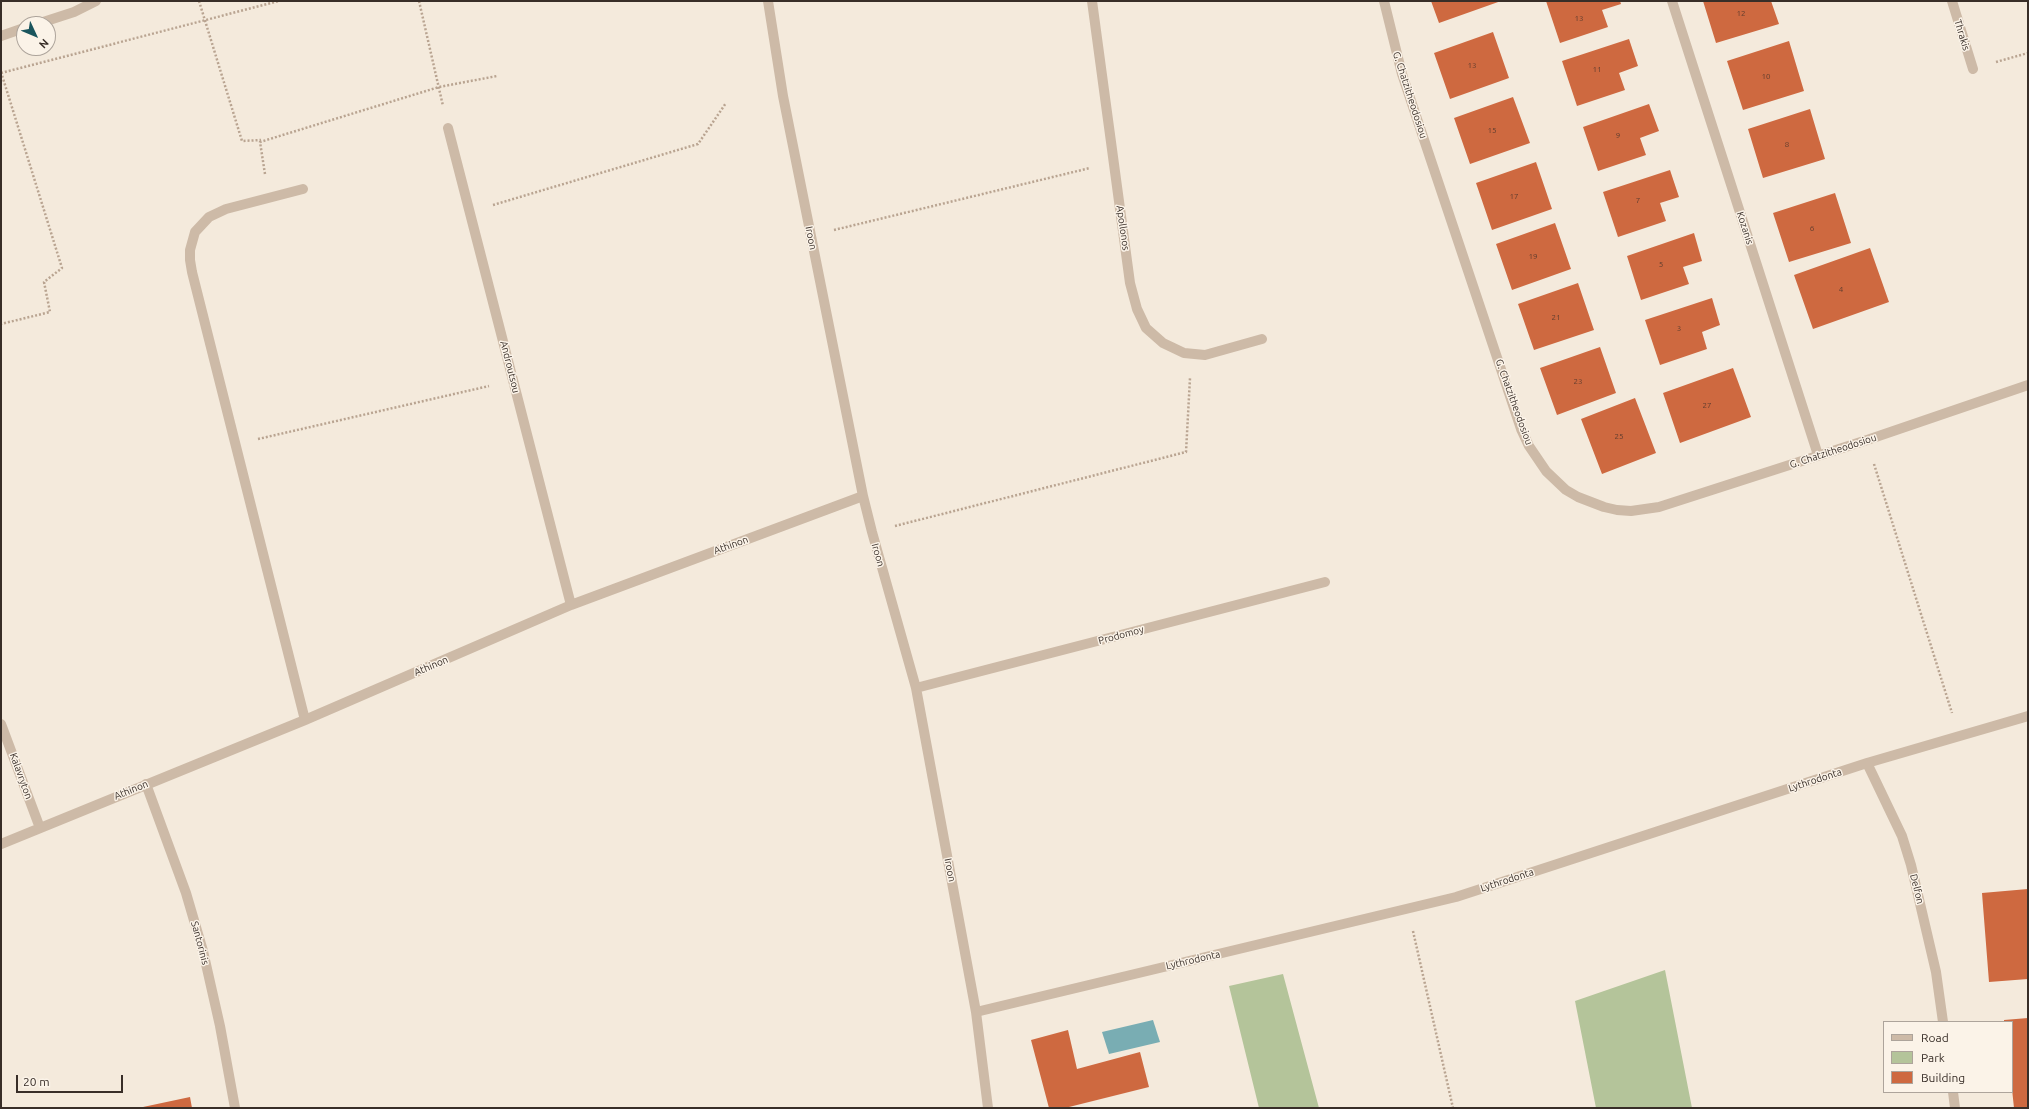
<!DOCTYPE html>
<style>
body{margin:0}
#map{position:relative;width:2029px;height:1109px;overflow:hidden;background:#f4eadc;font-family:Ubuntu,sans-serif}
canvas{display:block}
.frame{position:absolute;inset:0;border:2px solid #382e28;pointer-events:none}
.legend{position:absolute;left:1883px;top:1021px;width:130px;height:72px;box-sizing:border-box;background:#fbf3e8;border:1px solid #ada49b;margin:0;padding:5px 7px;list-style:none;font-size:12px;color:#382e28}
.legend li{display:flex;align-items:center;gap:8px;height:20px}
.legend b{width:20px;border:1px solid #ada49b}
.north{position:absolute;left:16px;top:16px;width:40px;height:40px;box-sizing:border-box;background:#fbf3e8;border:1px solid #ada49b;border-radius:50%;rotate:134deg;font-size:11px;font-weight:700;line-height:16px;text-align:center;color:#382e28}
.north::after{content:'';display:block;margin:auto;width:14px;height:18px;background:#1a555d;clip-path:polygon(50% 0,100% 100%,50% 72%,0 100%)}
.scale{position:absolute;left:16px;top:1075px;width:107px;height:18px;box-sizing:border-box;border:2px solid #382e28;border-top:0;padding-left:5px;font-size:12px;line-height:14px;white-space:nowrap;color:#382e28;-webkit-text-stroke:3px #fbf3e8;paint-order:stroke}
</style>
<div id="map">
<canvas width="2029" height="1109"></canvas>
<div class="frame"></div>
<ul class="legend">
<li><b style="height:5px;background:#cdbaa7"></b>Road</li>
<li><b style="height:11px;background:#b4c49a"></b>Park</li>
<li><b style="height:11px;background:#ce6940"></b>Building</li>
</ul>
<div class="north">N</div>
<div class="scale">20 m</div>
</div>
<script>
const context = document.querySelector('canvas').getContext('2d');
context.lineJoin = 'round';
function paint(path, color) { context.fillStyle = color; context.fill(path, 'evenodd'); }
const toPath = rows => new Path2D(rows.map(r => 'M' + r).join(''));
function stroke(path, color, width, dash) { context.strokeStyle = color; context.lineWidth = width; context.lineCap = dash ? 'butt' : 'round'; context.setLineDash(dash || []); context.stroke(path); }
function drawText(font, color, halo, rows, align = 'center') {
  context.font = font + ' Ubuntu,sans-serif'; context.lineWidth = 3; context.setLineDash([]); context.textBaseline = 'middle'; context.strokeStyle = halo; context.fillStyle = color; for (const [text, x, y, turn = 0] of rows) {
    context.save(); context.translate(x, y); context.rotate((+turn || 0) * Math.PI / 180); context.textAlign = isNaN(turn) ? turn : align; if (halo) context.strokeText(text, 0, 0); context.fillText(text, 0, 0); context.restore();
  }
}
paint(toPath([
 [1665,970,1692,1108,1596,1108,1575,1001],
 [1283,974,1319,1108,1259,1108,1229,986]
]), '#b4c49a');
paint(toPath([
 [1153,1020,1160,1042,1109,1054,1102,1032]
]), '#79adb3');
paint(toPath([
 [1431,1,1501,1,1439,23],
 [1546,1,1620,1,1621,4,1602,10,1608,27,1560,43],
 [1703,1,1771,1,1779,24,1716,43],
 [1493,32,1509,78,1450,99,1434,53],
 [1629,39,1638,66,1619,73,1625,90,1577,106,1562,61],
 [1789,41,1804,91,1743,110,1727,61],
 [1513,97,1530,143,1470,164,1454,118],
 [1649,104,1659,131,1640,138,1646,155,1598,171,1583,127],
 [1810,109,1825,159,1763,178,1748,129],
 [1536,162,1552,209,1492,230,1476,183],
 [1670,170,1679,197,1660,203,1666,221,1618,237,1603,192],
 [1835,193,1851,243,1789,262,1773,213],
 [1555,223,1571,269,1512,290,1496,244],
 [1694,233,1702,261,1683,267,1689,284,1641,300,1627,256],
 [1870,248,1889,302,1813,329,1794,275],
 [1578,283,1594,330,1534,350,1518,304],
 [1712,298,1720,325,1702,332,1707,349,1660,365,1645,320],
 [1600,347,1616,393,1557,415,1540,368],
 [1733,368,1751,417,1680,443,1663,393],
 [1635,398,1656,453,1602,474,1581,419],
 [2028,889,2028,979,1989,982,1982,893],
 [2028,1018,2028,1108,2014,1108,2012,1089,2012,1022,2004,1022,2004,1020],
 [1068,1030,1077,1069,1140,1052,1149,1087,1065,1108,1049,1108,1031,1040],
 [190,1097,192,1108,143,1108,143,1107]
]), '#ce6940');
stroke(toPath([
 [199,1,242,141,261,140],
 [419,1,443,106],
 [1996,62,2028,53],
 [1,72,62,268,44,282,50,312,1,324],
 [1,73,279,1],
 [265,174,260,142,439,87,497,76],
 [493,205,698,144,726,103],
 [834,230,1090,168],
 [258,439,489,386],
 [1874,464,1952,713],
 [895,526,1186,452,1190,378],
 [1413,931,1453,1108]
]), '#b9a491', 2.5, [2, 2]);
stroke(toPath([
 [768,1,783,96,863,496,872,532,916,688,976,1012,988,1108],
 [1092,1,1130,283,1137,309,1146,328,1163,343,1184,353,1205,355,1262,339],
 [1384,1,1402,74,1521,429,1529,446,1546,471,1566,490,1578,497,1604,507,1617,510,1631,511,1659,507,1867,440,2028,385],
 [1672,1,1818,455],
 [1952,1,1973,69],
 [37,24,74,12,96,1],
 [1,36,24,28],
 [448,128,571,605],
 [303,189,226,209,209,217,195,232,190,250,190,260,192,272,305,720],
 [916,688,1325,582],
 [1,724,40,828],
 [1867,763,1902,836,1911,865,1936,972,1943,1022],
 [146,784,186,893,203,951,220,1026,235,1108],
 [1,844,305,720,571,605,863,496],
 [976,1012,1456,897,1867,763,2028,716],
 [1953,1092,1955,1108]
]), '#cdbaa7', 10);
drawText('8px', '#5e3d2e', null, [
 ["12",1741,13],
 ["13",1579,18],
 ["13",1472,65],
 ["11",1597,69],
 ["10",1766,76],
 ["15",1492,130],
 ["9",1618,135],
 ["8",1787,144],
 ["17",1514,196],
 ["7",1638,200],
 ["6",1812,228],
 ["19",1533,256],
 ["5",1661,264],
 ["4",1841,289],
 ["21",1556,317],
 ["3",1679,328],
 ["23",1578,381],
 ["27",1707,405],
 ["25",1619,436]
]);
drawText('10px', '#382e28', '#fbf3e8', [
 ["Thrakis",1962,35,73],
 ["G. Chatzitheodosiou",1410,95,72],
 ["Apollonos",1123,228,82],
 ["Kozanis",1745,228,72],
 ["Iroon",811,238,79],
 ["Androutsou",510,367,76],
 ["G. Chatzitheodosiou",1514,402,70],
 ["G. Chatzitheodosiou",1833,451,-18],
 ["Athinon",731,545,-20],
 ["Iroon",878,555,74],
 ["Prodomoy",1121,635,-15],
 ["Athinon",431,666,-23],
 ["Kalavryton",21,776,70],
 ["Lythrodonta",1815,780,-18],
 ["Athinon",131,790,-22],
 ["Iroon",950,870,79],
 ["Lythrodonta",1507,880,-18],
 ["Delfon",1917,889,76],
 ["Santorinis",200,943,75],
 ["Lythrodonta",1193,960,-13]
]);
</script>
